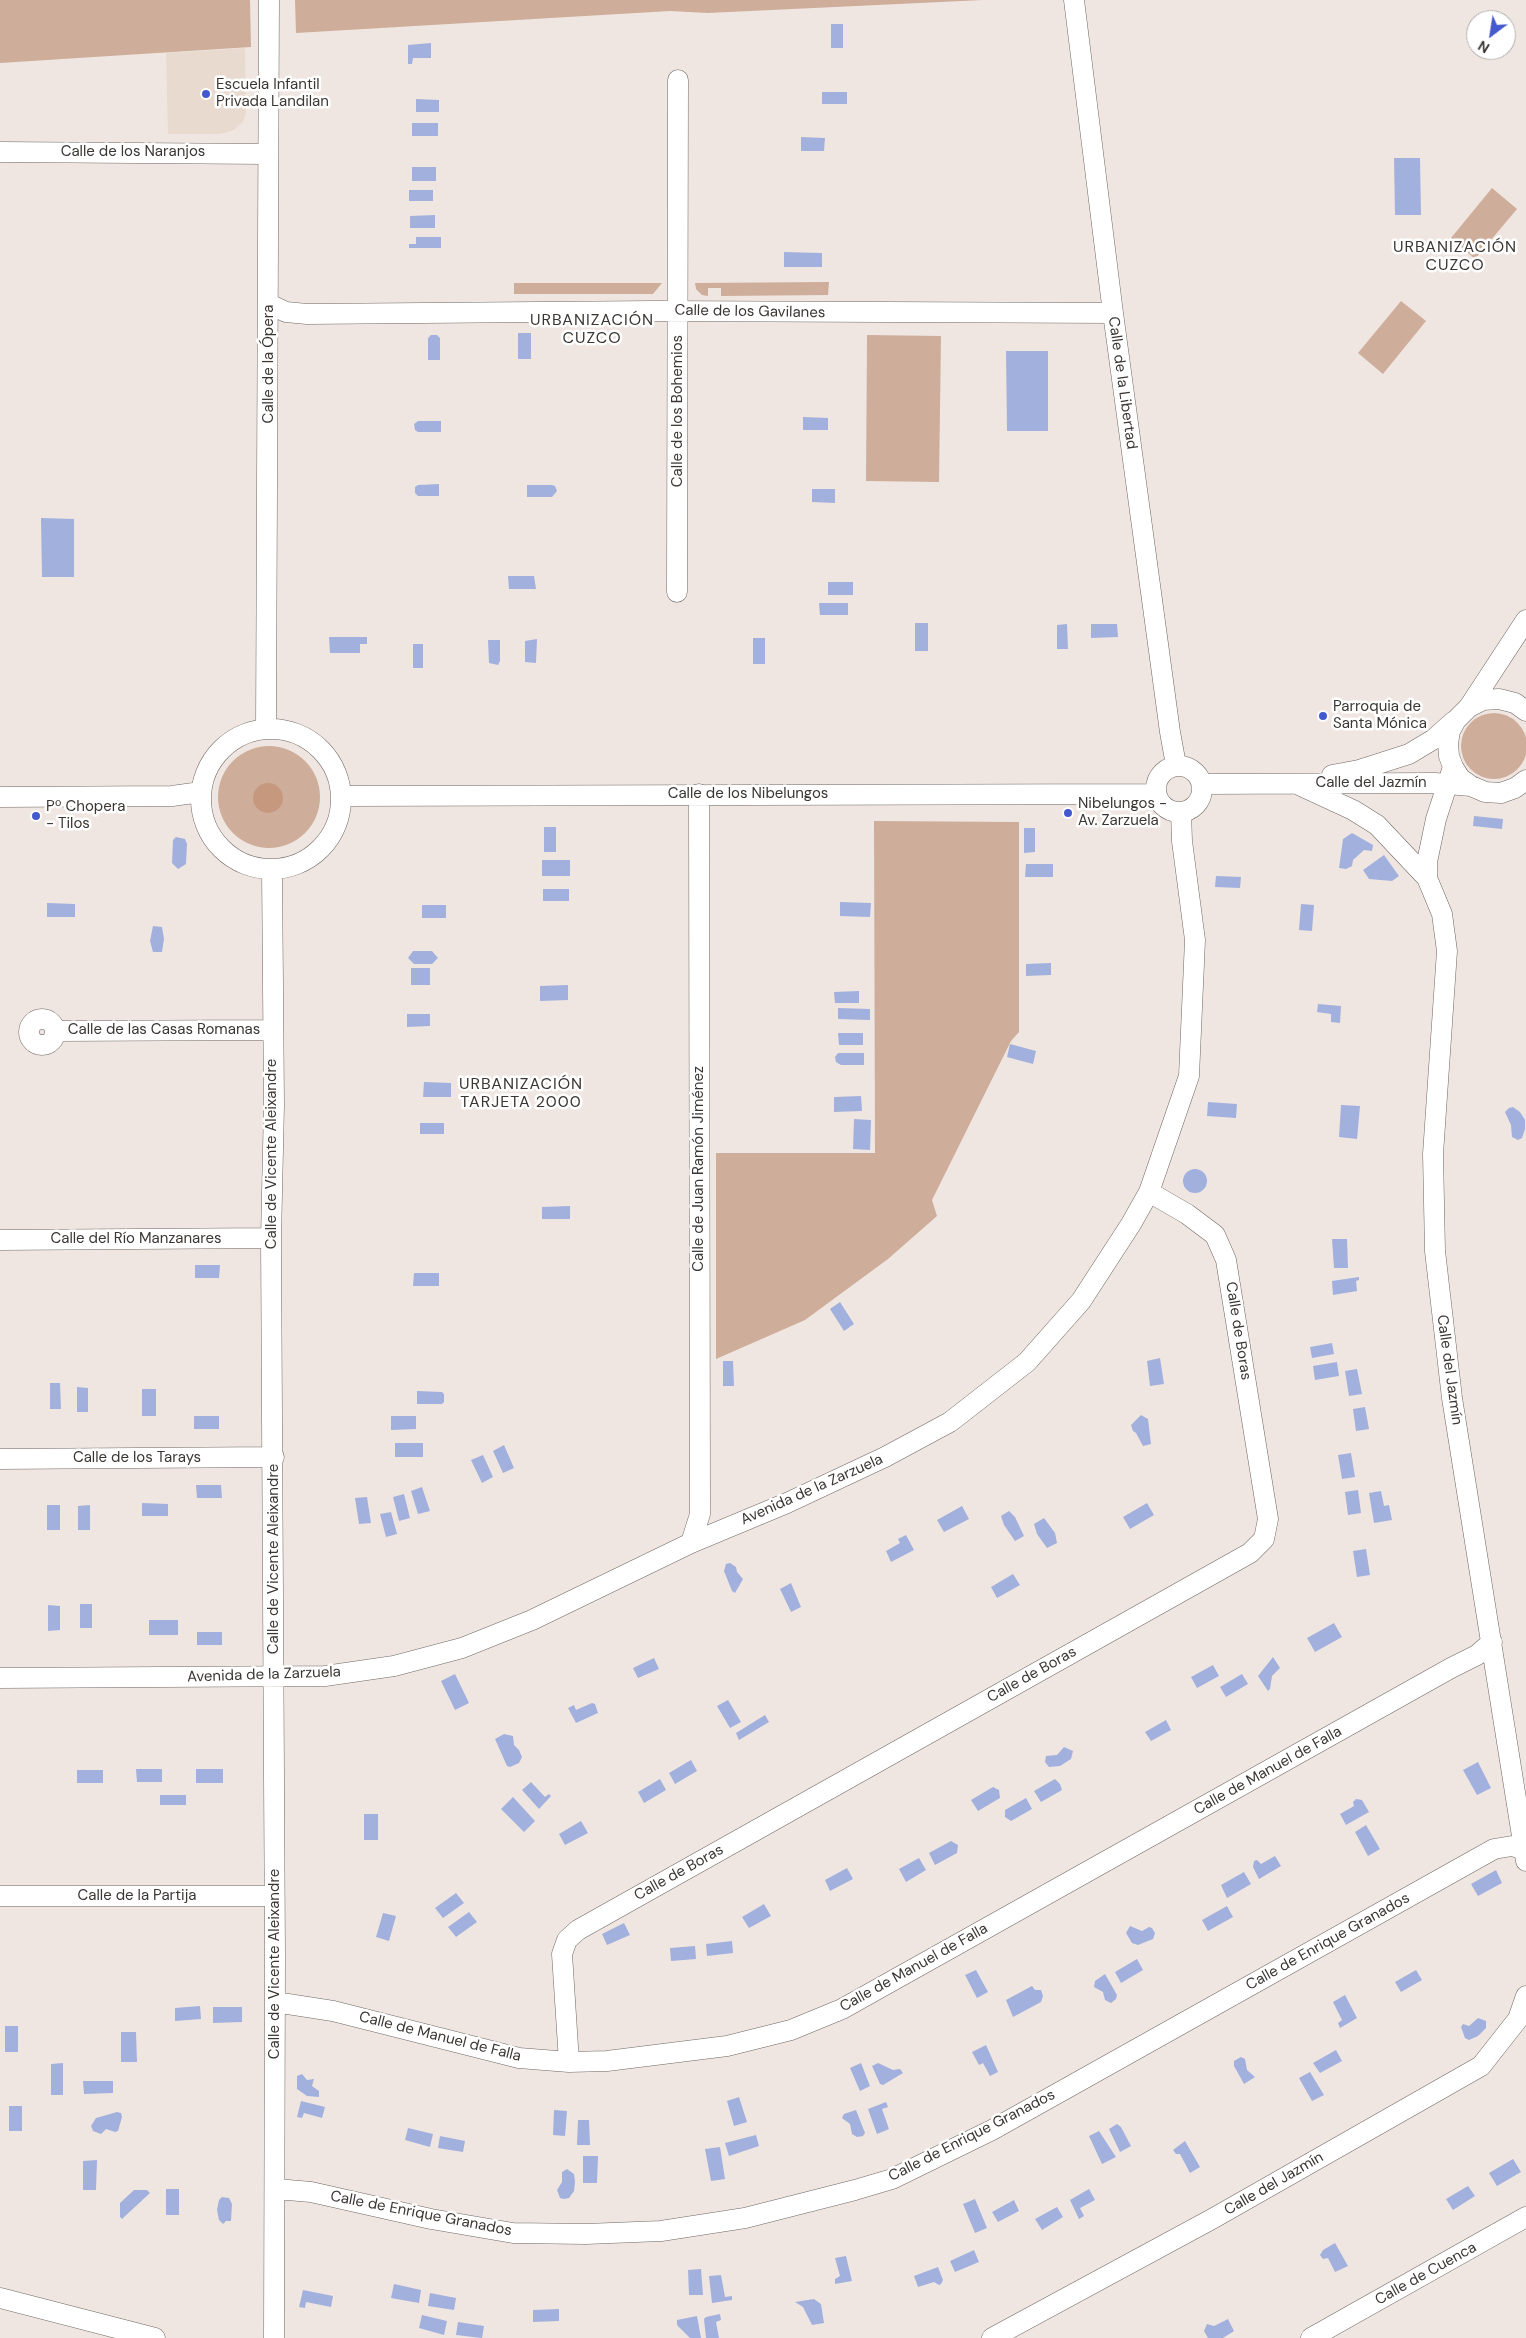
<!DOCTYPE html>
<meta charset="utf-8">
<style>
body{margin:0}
#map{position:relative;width:1526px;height:2338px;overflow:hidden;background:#f0e6e1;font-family:"DM Sans",sans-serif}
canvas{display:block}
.north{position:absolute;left:1466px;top:10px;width:50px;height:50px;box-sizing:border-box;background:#fff;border:1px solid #b0afae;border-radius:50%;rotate:211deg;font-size:14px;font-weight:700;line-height:20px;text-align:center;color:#3a3634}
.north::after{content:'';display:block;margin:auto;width:18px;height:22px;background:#4459cd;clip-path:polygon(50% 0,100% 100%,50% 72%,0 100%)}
</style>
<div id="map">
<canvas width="1526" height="2338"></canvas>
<div class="north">N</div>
</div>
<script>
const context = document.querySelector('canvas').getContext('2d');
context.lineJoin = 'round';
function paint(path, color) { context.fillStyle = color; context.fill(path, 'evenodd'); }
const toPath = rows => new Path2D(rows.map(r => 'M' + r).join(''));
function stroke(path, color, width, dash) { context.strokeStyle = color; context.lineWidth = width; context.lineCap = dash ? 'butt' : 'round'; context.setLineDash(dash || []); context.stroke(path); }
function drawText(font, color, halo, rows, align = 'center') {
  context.font = font + ' "DM Sans",sans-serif'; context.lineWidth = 5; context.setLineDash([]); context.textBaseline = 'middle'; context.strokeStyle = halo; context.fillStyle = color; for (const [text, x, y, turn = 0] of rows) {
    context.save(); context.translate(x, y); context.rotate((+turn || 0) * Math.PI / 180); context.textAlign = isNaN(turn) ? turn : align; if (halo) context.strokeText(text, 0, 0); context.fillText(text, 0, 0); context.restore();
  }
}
paint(toPath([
 [245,48,246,113,243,122,234,130,220,134,168,134,166,53]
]), '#e9dad0');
paint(toPath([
 [0,0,250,0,251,47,0,63],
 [295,0,983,0,708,13,670,11,296,33],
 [1492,188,1517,209,1475,259,1451,238],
 [829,282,828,295,721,296,721,288,708,288,708,296,702,295,696,289,695,283],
 [514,283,662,283,653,294,514,294],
 [1401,301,1426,321,1383,374,1358,353],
 [867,335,941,336,939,482,866,481],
 '1461 746a33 33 0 1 1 66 0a33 33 0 1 1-66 0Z',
 '218 797a51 51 0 1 1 102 0a51 51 0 1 1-102 0Z',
 [874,821,1019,822,1019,1032,1011,1041,932,1200,937,1216,888,1259,805,1320,716,1359,716,1153,875,1153]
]), '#cead9a');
paint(toPath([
 '253 798a15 15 0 1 1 30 0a15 15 0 1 1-30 0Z'
]), '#c6997e');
paint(toPath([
 [831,24,843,24,843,48,831,48],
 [431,43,431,58,413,58,412,64,408,64,408,45],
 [822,92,847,92,847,104,822,104],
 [416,99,439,100,439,112,416,112],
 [412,123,438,123,438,136,412,136],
 [801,137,825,138,824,151,801,151],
 [1394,158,1420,158,1421,215,1395,215],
 [412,167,436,167,436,181,412,181],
 [409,190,433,190,433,201,409,201],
 [435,215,435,228,410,228,410,216],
 [416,237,441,237,441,248,409,248,409,244,416,244],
 [784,252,822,253,822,267,784,267],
 [518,333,531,333,531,359,518,359],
 [431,335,437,335,440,338,440,360,428,360,428,338],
 [1006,351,1048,351,1048,431,1007,431],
 [803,417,828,418,828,430,803,430],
 [418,421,441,421,441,432,418,432,415,430,414,424],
 [439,484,439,496,418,496,415,493,415,487,418,485],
 [527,485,552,485,555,486,557,491,552,497,527,497],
 [812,489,835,489,835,503,812,502],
 [41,518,74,519,74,577,42,577],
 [508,576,534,576,536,589,509,589],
 [828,582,853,582,853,595,828,595],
 [819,603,848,603,848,615,820,615],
 [915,623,928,623,928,651,915,651],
 [1067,624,1068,649,1057,649,1057,625],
 [1091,624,1117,624,1118,637,1091,638],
 [329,637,367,637,367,644,360,644,360,653,330,653],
 [753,638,765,638,765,664,753,664],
 [537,639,536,663,525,662,525,641],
 [488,640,500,640,500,661,498,665,489,663],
 [413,644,423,644,423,668,413,668],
 [1474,816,1503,819,1502,829,1473,826],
 [544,827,556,827,556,852,544,852],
 [1024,828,1035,828,1035,852,1024,853],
 [1352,833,1373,845,1372,851,1364,850,1353,860,1352,866,1346,869,1339,868,1343,839],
 [176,837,185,839,187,844,186,864,178,869,172,863,173,840],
 [1384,855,1399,876,1392,881,1369,879,1363,870],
 [542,860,570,860,570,876,542,876],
 [1026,864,1053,864,1053,877,1025,877],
 [1216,876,1241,877,1240,888,1215,887],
 [543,889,569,889,569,901,543,901],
 [840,902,871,903,870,917,840,916],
 [47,903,75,904,75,917,47,917],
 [1301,904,1314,905,1312,931,1299,930],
 [422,905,446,905,446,918,422,918],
 [153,926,162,927,164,939,162,952,153,952,150,941],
 [413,951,432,951,438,958,432,964,414,964,408,958],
 [1051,963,1051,975,1026,976,1026,964],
 [411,968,430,968,430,985,411,985],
 [568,985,568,1000,540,1001,540,986],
 [859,991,859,1003,835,1003,834,992],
 [1318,1004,1341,1006,1340,1023,1331,1022,1331,1014,1317,1012],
 [838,1008,870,1009,870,1020,838,1019],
 [407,1014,430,1014,430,1026,407,1027],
 [838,1033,863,1033,863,1045,839,1045],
 [1010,1044,1036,1051,1033,1064,1007,1057],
 [838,1053,864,1053,864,1065,841,1065,836,1062,835,1057],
 [424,1082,451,1083,451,1097,423,1097],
 [861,1096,862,1111,834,1112,834,1097],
 [1208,1102,1237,1104,1236,1118,1207,1116],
 [1341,1105,1360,1106,1357,1139,1339,1137],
 [1513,1107,1520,1112,1525,1120,1525,1129,1522,1138,1518,1140,1512,1137,1511,1125,1505,1112,1509,1108],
 [854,1119,871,1120,870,1150,853,1149],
 [420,1123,444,1123,444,1134,420,1134],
 '1183 1181a12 12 0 1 1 24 0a12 12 0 1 1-24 0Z',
 [570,1206,570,1219,542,1219,542,1207],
 [1332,1239,1347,1239,1348,1268,1334,1268],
 [195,1265,220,1265,219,1278,195,1278],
 [414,1273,439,1273,439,1286,413,1286],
 [1359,1277,1359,1280,1356,1281,1357,1291,1333,1295,1332,1281],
 [840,1302,854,1324,844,1331,830,1309],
 [1332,1343,1334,1354,1312,1358,1310,1347],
 [1160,1358,1164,1384,1150,1386,1147,1361],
 [723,1361,733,1361,734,1386,723,1386],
 [1337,1362,1339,1376,1315,1380,1313,1366],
 [1357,1369,1362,1394,1349,1396,1345,1371],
 [50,1383,60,1383,61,1409,50,1409],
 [77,1387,88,1388,88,1412,77,1412],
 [142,1389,156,1389,156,1416,142,1416],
 [417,1391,442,1392,444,1394,444,1402,442,1404,417,1404],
 [1365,1407,1369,1429,1356,1431,1353,1409],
 [1141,1415,1148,1419,1151,1444,1143,1446,1136,1433,1133,1431,1131,1425],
 [194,1416,219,1416,219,1429,194,1429],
 [391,1416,416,1416,416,1429,391,1430],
 [395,1443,423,1443,423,1457,395,1457],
 [504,1445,514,1468,503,1473,493,1451],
 [1351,1453,1355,1477,1342,1479,1338,1455],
 [483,1455,493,1477,482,1483,471,1460],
 [196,1485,221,1485,222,1498,197,1498],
 [422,1487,430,1511,418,1514,411,1491],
 [1358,1490,1361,1513,1348,1515,1345,1492],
 [1381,1491,1384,1506,1389,1505,1392,1520,1374,1523,1369,1493],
 [404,1494,410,1518,399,1521,393,1497],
 [367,1497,371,1523,359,1524,355,1498],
 [142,1503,168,1504,168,1516,142,1516],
 [1147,1503,1154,1515,1130,1529,1123,1517],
 [47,1505,60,1505,60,1530,47,1530],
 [90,1505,90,1530,78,1530,78,1506],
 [962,1506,969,1519,944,1532,937,1520],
 [1009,1511,1015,1517,1024,1536,1015,1541,1004,1525,1001,1516],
 [391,1512,397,1534,386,1537,380,1514],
 [1044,1518,1055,1533,1057,1543,1047,1548,1037,1534,1034,1524],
 [906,1535,914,1550,891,1562,886,1551,900,1543,898,1539],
 [1366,1549,1370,1575,1357,1577,1353,1551],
 [730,1563,736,1567,737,1572,743,1579,735,1593,732,1591,724,1571,726,1564],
 [1013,1574,1020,1585,997,1598,991,1587],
 [791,1583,801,1607,791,1612,780,1589],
 [80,1604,92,1604,92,1628,80,1628],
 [48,1605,60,1606,60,1630,48,1631],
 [149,1620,178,1620,178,1635,149,1635],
 [1334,1623,1342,1637,1315,1652,1307,1638],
 [197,1632,222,1632,222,1645,197,1645],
 [1273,1657,1280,1668,1272,1676,1270,1689,1268,1691,1258,1676],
 [654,1658,659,1669,638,1678,633,1668],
 [1213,1665,1219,1676,1197,1688,1191,1677],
 [455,1674,469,1703,455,1710,441,1681],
 [1242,1674,1248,1684,1226,1697,1220,1687],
 [728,1700,741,1722,730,1728,717,1706],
 [592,1703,595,1704,598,1713,576,1723,568,1708,574,1705,576,1710],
 [765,1715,769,1722,739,1740,736,1733],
 [1166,1720,1171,1730,1151,1741,1145,1732],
 [504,1734,513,1736,514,1745,519,1750,522,1757,519,1763,510,1767,507,1766,495,1739],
 [1064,1747,1073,1751,1071,1759,1060,1766,1049,1767,1045,1762,1046,1756,1057,1755],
 [691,1760,697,1771,675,1784,669,1773],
 [1478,1762,1491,1788,1477,1795,1463,1770],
 [136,1769,162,1769,162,1782,137,1782],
 [196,1769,223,1769,223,1783,196,1783],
 [77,1770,103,1770,103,1783,77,1783],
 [660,1779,666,1790,644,1803,638,1792],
 [1055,1779,1060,1784,1062,1790,1041,1802,1034,1791],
 [531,1782,545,1797,549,1794,551,1796,539,1809,522,1790],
 [993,1787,999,1790,1000,1798,978,1811,971,1800],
 [160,1795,186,1795,186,1805,160,1805],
 [513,1797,535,1821,524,1832,501,1809],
 [1026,1798,1032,1809,1011,1821,1005,1817,1005,1810],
 [1356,1799,1362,1800,1369,1812,1346,1825,1340,1814,1354,1806,1353,1802],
 [364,1814,378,1814,378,1840,364,1840],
 [581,1821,588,1833,565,1845,559,1834],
 [1366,1825,1380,1849,1368,1856,1355,1832],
 [951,1841,958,1845,957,1853,935,1865,929,1853],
 [1275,1856,1281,1866,1259,1879,1253,1867,1254,1861,1257,1860,1261,1864],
 [919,1858,926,1870,906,1882,899,1869],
 [847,1868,853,1879,830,1891,825,1880],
 [1496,1870,1502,1883,1478,1896,1471,1884],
 [1244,1872,1251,1884,1227,1898,1221,1885],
 [456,1893,464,1903,443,1918,435,1908],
 [764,1904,771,1916,749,1928,742,1917],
 [1227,1906,1233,1917,1208,1931,1202,1920],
 [469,1912,477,1922,456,1937,448,1927],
 [383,1913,396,1916,389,1941,376,1937],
 [624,1923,630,1935,607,1945,602,1934],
 [1130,1926,1142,1931,1149,1927,1152,1928,1155,1933,1153,1939,1138,1945,1132,1943,1126,1933],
 [732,1941,733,1953,707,1956,706,1944],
 [695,1946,696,1959,671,1961,670,1948],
 [1137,1959,1143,1970,1121,1983,1115,1972],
 [976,1970,988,1992,977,1998,965,1975],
 [1416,1970,1422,1980,1401,1992,1395,1982],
 [1105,1974,1117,1995,1116,1999,1111,2003,1105,2000,1103,1992,1094,1987,1095,1981],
 [1032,1986,1035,1990,1041,1990,1043,1996,1041,2002,1013,2017,1006,2000],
 [1345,1995,1357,2018,1340,2028,1338,2023,1342,2020,1333,2002],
 [200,2006,201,2019,175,2021,175,2008],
 [213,2007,242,2007,242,2022,213,2023],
 [1478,2018,1486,2021,1486,2028,1478,2036,1469,2040,1465,2038,1461,2027,1463,2024,1469,2026],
 [5,2026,18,2026,18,2052,5,2052],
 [121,2032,136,2032,137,2062,121,2062],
 [986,2045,998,2072,990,2076,983,2063,979,2065,972,2052],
 [1336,2050,1342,2061,1320,2073,1313,2063],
 [1241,2057,1245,2059,1247,2070,1255,2077,1244,2084,1234,2066,1234,2061],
 [63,2063,63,2095,51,2095,51,2064],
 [861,2063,870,2086,860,2091,850,2068],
 [878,2063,893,2070,900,2069,903,2073,883,2085,880,2084,872,2066],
 [1310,2072,1324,2095,1312,2101,1299,2078],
 [302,2074,307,2080,314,2079,312,2086,319,2091,319,2097,307,2096,297,2089,297,2076],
 [83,2081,113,2081,113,2093,84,2094],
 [739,2097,747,2122,734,2126,727,2101],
 [301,2101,325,2107,322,2118,304,2113,302,2118,297,2117],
 [886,2102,888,2107,882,2109,889,2129,877,2134,868,2109],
 [9,2106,22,2106,22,2131,9,2131],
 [554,2110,567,2111,565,2136,553,2135],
 [856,2110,865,2133,863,2136,857,2137,852,2134,850,2124,842,2118,844,2114],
 [117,2112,121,2113,122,2117,118,2131,115,2132,106,2129,101,2134,93,2131,91,2126,96,2118],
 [578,2120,589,2120,590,2145,577,2145],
 [1117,2124,1121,2127,1131,2146,1120,2152,1109,2129],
 [408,2128,433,2134,430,2147,405,2140],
 [1099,2131,1116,2157,1102,2164,1089,2136],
 [756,2135,759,2146,729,2156,725,2143],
 [440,2136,465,2141,463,2152,438,2148],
 [1185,2141,1200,2167,1190,2173,1180,2154,1176,2154,1173,2150],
 [720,2147,725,2179,711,2181,705,2149],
 [583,2156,598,2156,597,2183,583,2183],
 [1513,2159,1521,2172,1497,2186,1489,2173],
 [97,2160,96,2190,83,2190,83,2161],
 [567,2169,574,2174,575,2182,574,2191,569,2198,564,2199,560,2198,557,2190,562,2182,562,2172],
 [1468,2186,1475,2196,1453,2210,1446,2199],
 [166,2189,179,2189,179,2215,166,2215],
 [1089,2189,1095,2200,1080,2208,1084,2216,1079,2219,1070,2200],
 [134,2190,147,2190,150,2193,122,2219,120,2217,120,2203],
 [222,2197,229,2198,232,2204,231,2221,226,2221,223,2224,219,2220,217,2210,219,2200],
 [975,2199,987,2228,975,2233,963,2204],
 [1014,2200,1019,2211,998,2222,992,2212],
 [1057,2207,1063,2217,1042,2230,1035,2219],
 [1335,2243,1348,2266,1335,2272,1328,2258,1323,2259,1320,2255,1323,2250],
 [974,2250,979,2262,955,2272,950,2261],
 [846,2256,852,2281,835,2284,835,2279,840,2276,835,2258],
 [938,2267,943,2280,941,2284,939,2285,934,2282,918,2287,914,2276],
 [701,2269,703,2295,689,2295,688,2270],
 [721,2275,725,2297,732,2296,732,2300,712,2303,709,2276],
 [394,2284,421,2290,419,2303,391,2298],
 [303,2290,333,2296,331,2307,306,2302,305,2308,299,2307],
 [430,2293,456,2298,454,2310,428,2306],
 [814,2299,821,2304,824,2323,812,2325,803,2307,795,2302],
 [559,2309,559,2321,533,2322,533,2310],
 [720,2314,721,2320,716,2322,719,2338,706,2338,704,2319,706,2317],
 [422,2315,447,2321,444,2335,419,2328],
 [697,2316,701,2338,690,2338,677,2325,677,2320],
 [1228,2319,1234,2331,1223,2338,1208,2338,1204,2331,1207,2324,1214,2326],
 [458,2322,484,2326,482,2338,456,2335]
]), '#a2b0dd');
const minor = toPath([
 [1074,0,1113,313,1170,732,1176,765],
 [0,152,267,154],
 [269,304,286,312,307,314,653,311,1113,313],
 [677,592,678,80],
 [1469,707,1526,620],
 [1526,711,1515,703,1499,699,1483,700,1469,707,1456,720,1450,731,1448,743,1449,756,1453,767,1460,778,1471,786,1485,792,1501,793,1515,788,1526,780],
 [266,729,269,0],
 '201 799a70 70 0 1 1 140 0a70 70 0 1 1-140 0Z',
 '1156 789a23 23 0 1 1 46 0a23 23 0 1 1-46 0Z',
 [1453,767,1436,819,1427,862,1427,878,1442,914,1447,951,1433,1154,1435,1251,1452,1398,1526,1861],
 [1332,775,1359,770,1409,754,1434,739,1454,721],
 [1202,784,1435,783,1471,786],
 [1301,786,1353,810,1377,825,1427,878],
 [341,796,1155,794],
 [0,797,172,796,201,792],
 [272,869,274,1105,271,1238,275,1956,274,2338],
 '29 1032a13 13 0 1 1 26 0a13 13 0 1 1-26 0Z',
 [56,1031,272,1030],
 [0,1240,271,1238],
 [0,1459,274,1457],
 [691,1543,700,1514,699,794],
 [0,1678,325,1676,394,1666,462,1648,532,1620,691,1543,787,1503,885,1457,950,1422,1027,1362,1081,1301,1131,1224,1149,1192,1189,1076,1195,940,1182,841,1181,812],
 [0,1896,274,1896],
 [275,2002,333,2011,519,2058,569,2062,607,2061,727,2046,791,2030,842,2009,1451,1668,1477,1655,1492,1642],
 [569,2062,562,1954,567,1940,578,1930,1250,1553,1264,1539,1268,1519,1226,1260,1215,1235,1187,1214,1149,1192],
 [276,2189,311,2192,431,2219,513,2233,586,2234,661,2231,745,2218,855,2190,892,2179,992,2130,1494,1849,1512,1846,1525,1850],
 [0,2298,155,2338],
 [992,2338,1212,2219,1481,2066,1518,2019,1526,1996],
 [1311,2338,1526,2217]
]);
stroke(minor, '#6f6763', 21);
stroke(minor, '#fff', 20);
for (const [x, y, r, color] of [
 [206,94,5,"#4459cd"],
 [1323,716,5,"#4459cd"],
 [1068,813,5,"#4459cd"],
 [36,816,5,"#4459cd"]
]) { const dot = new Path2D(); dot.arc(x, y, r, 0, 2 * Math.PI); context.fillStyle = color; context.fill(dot); stroke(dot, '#fff', 2); }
drawText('15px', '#3a3634', '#fff', [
 ["Escuela Infantil",216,85],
 ["Privada Landilan",216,102],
 ["Parroquia de",1333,707],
 ["Santa Mónica",1333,724],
 ["Nibelungos -",1078,804],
 ["Av. Zarzuela",1078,821],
 ["Pº Chopera",46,807],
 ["- Tilos",46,824]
], 'left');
drawText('15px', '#3a3634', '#fff', [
 ["Calle de los Naranjos",133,152],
 ["Calle de los Gavilanes",750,312,1],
 ["Calle de la Ópera",269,364,-90],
 ["Calle de la Libertad",1122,383,82],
 ["Calle de los Bohemios",678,411,-90],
 ["Calle del Jazmín",1371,783],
 ["Calle de los Nibelungos",748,794],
 ["Calle de las Casas Romanas",164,1030],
 ["Calle de Vicente Aleixandre",272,1154,-90],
 ["Calle de Juan Ramón Jiménez",699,1169,-90],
 ["Calle del Río Manzanares",136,1239],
 ["Calle de Boras",1238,1331,81],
 ["Calle del Jazmín",1449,1370,82],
 ["Calle de los Tarays",137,1458],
 ["Avenida de la Zarzuela",812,1490,-24],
 ["Calle de Vicente Aleixandre",274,1559,-90],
 ["Avenida de la Zarzuela",264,1675,-2],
 ["Calle de Boras",1032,1675,-29],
 ["Calle de Manuel de Falla",1268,1771,-29],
 ["Calle de Boras",679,1873,-29],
 ["Calle de la Partija",137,1896],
 ["Calle de Enrique Granados",1328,1942,-29],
 ["Calle de Vicente Aleixandre",275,1964,-90],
 ["Calle de Manuel de Falla",914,1968,-29],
 ["Calle de Manuel de Falla",440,2037,14],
 ["Calle de Enrique Granados",972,2136,-27],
 ["Calle del Jazmín",1274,2184,-30],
 ["Calle de Enrique Granados",421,2214,11],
 ["Calle de Cuenca",1426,2274,-29]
]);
context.letterSpacing = '1px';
drawText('16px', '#3a3634', '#fff', [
 ["URBANIZACIÓN",1455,248],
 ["CUZCO",1455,266],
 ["URBANIZACIÓN",592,321],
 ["CUZCO",592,339],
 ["URBANIZACIÓN",521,1085],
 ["TARJETA 2000",521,1103]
]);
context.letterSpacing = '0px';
</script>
